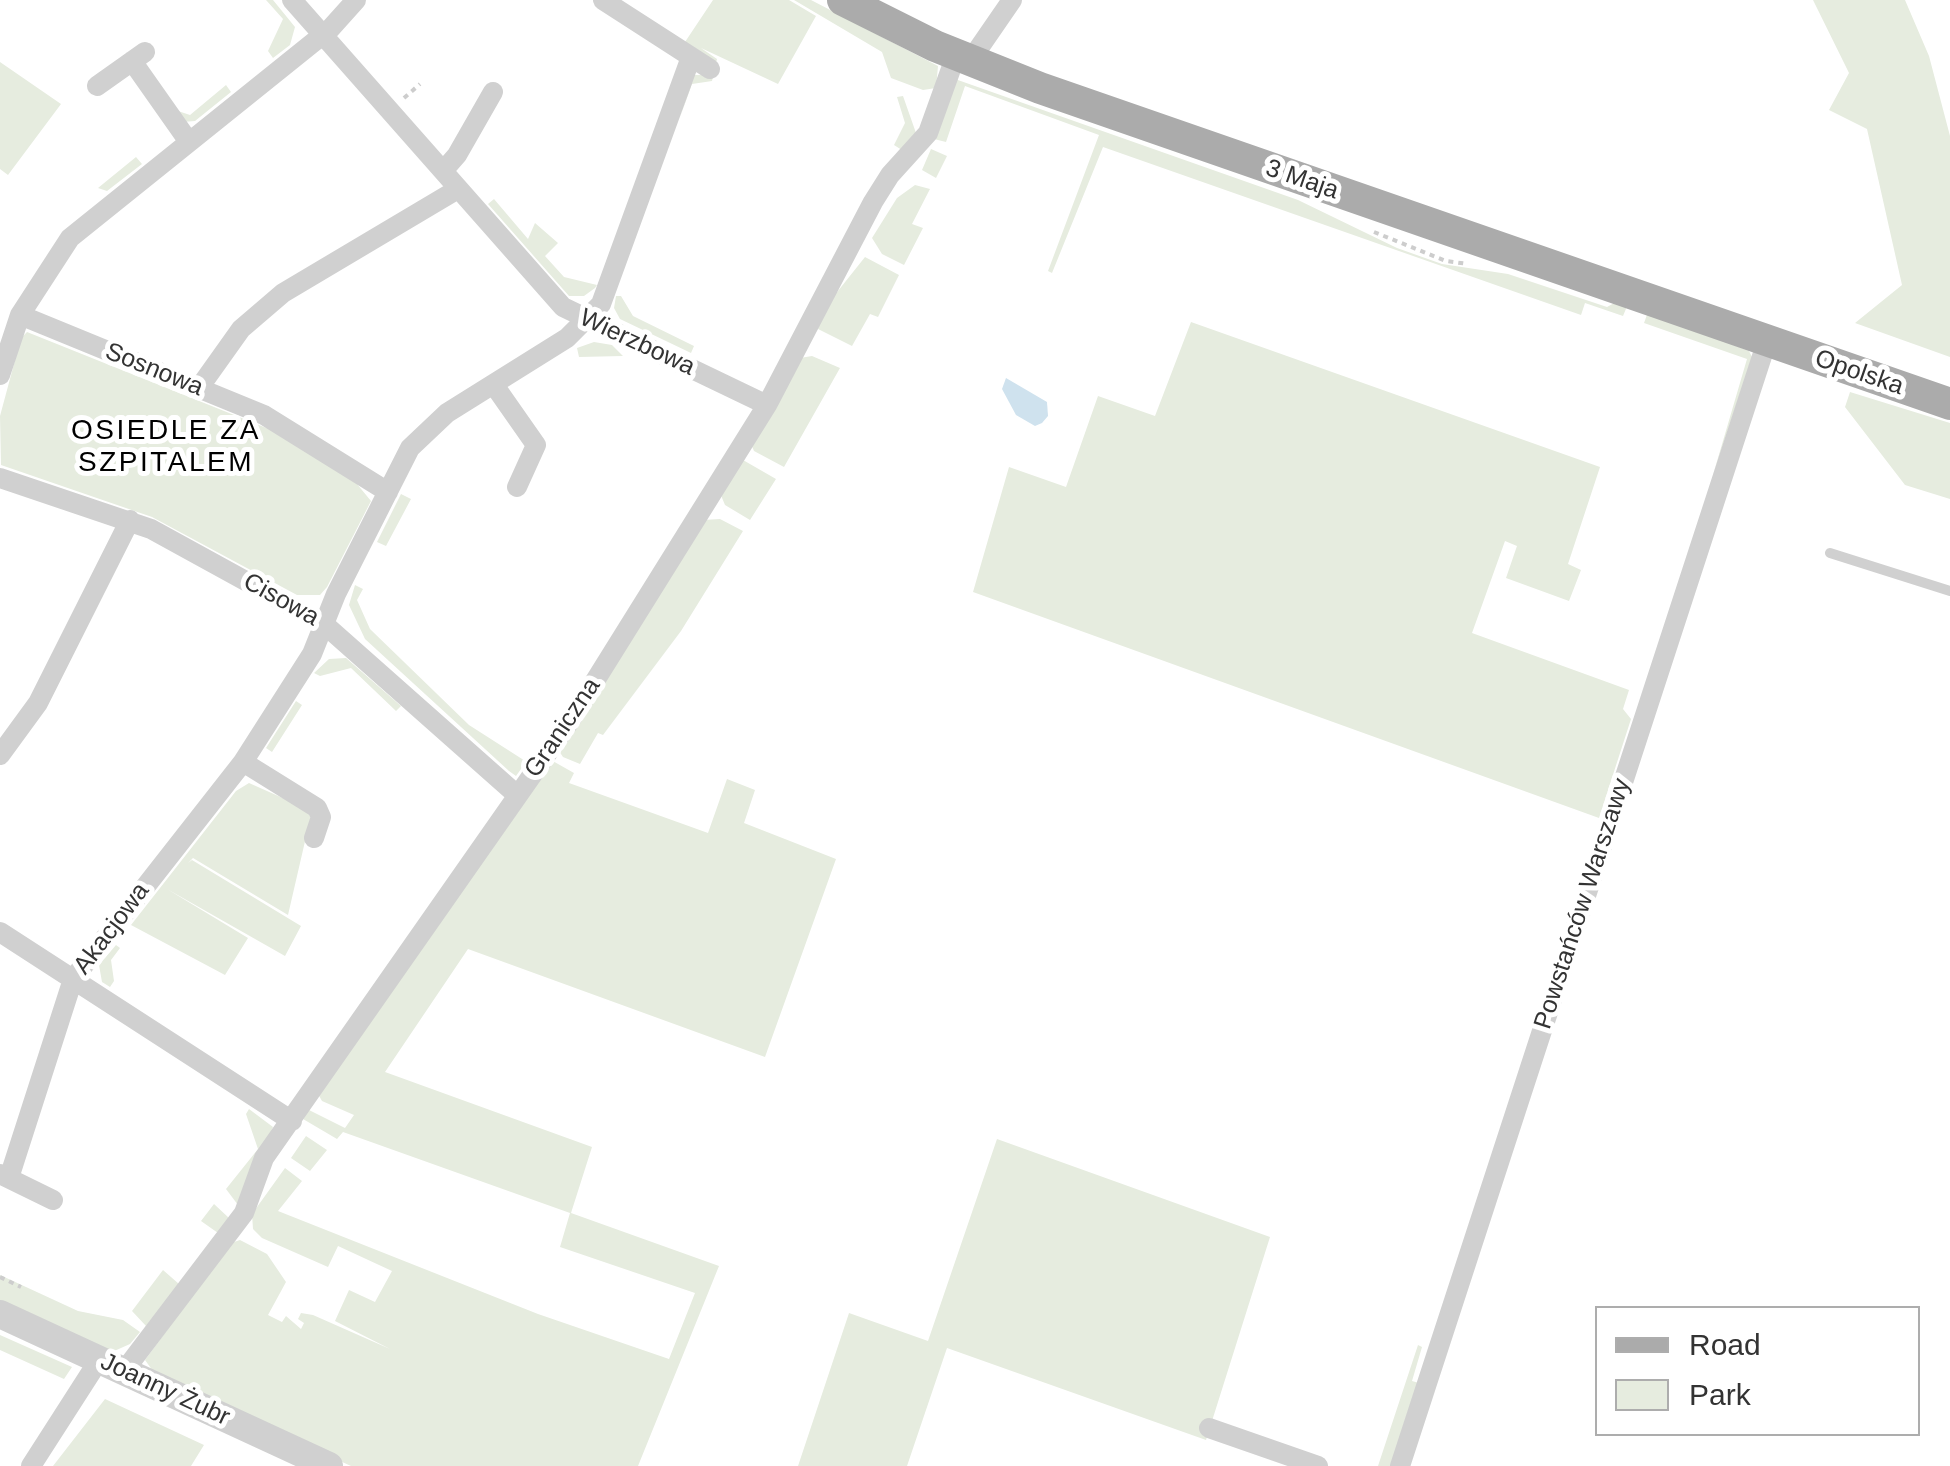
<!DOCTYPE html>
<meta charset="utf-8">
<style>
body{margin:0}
#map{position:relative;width:1950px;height:1466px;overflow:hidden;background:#fff;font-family:Helvetica,sans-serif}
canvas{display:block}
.legend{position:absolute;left:1595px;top:1306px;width:325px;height:130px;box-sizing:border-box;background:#fff;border:2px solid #adadad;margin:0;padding:12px 18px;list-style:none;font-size:30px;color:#333}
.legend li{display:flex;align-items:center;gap:20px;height:50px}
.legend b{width:50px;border:2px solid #adadad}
</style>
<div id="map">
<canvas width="1950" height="1466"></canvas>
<ul class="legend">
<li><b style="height:12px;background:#ababab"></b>Road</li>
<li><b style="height:28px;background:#e6ecdf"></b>Park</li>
</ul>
</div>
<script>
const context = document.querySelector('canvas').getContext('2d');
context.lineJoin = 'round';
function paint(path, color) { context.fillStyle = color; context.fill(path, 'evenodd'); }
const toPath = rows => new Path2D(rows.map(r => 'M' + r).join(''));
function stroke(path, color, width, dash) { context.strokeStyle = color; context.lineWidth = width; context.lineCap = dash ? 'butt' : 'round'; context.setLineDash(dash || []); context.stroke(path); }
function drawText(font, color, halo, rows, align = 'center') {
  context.font = font + ' Helvetica,sans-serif'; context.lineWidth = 10; context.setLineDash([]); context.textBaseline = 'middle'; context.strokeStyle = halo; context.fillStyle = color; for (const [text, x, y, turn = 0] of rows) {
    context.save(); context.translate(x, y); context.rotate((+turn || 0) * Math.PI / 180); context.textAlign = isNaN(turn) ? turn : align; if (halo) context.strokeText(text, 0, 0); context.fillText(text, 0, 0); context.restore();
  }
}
paint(toPath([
 [266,0,273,0,295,27,290,45,273,58,268,51,283,19],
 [713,0,789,0,816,16,778,84,701,48,717,59,712,81,692,84,679,120,694,75,707,75,685,42],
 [794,0,811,0,938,66,936,88,923,90,891,78,882,52],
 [1813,0,1905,0,1929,56,1950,136,1950,357,1855,323,1902,285,1867,129,1829,110,1849,73],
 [0,62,61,104,8,175,0,169],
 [955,79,1298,200,1397,248,1442,264,1508,274,1607,307,1618,301,1628,304,1623,316,1585,303,1581,315,1103,147,1052,273,1048,271,1099,135,965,86,946,142,934,139],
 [226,85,231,92,195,121,182,122,178,111,190,115],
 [903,96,916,133,905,152,894,145,905,123,897,97],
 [931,149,947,156,936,178,922,170],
 [136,157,142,164,107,191,98,188],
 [915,185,930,189,912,224,923,228,904,265,882,254,872,238,897,198],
 [494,199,528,239,535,223,558,243,545,256,564,277,597,285,595,288,584,296,569,296,488,204],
 [865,257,899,275,878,317,870,314,852,346,818,329,822,311],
 [616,296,621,296,633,316,694,346,691,353,620,319,614,308],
 [1648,312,1749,351,1752,357,1713,475,1747,359,1644,323],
 [1191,322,1600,467,1568,564,1581,570,1569,601,1506,578,1517,546,1505,541,1472,633,1629,690,1623,709,1631,719,1599,818,973,592,1009,467,1066,487,1098,396,1155,416],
 [27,332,274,431,357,484,371,501,327,587,320,595,297,595,152,517,1,465,0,416,21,338],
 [594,342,612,345,623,356,579,357,577,348],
 [812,356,840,368,784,467,754,451,751,444,800,358],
 [1850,392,1950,423,1950,499,1905,485,1845,407],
 [743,460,776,479,750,520,725,505,720,493],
 [401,494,411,499,386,546,377,542],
 [720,519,743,531,681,631,603,735,598,733,580,764,563,757,557,748,703,520],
 [355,585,363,589,357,600,370,629,469,725,533,766,526,762,516,776,509,771,365,639,349,605],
 [346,658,401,706,396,711,351,668,320,676,314,673,329,659],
 [296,701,302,705,272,752,266,748],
 [551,760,574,773,569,783,708,833,727,779,755,790,744,823,836,859,765,1057,468,949,385,1072,592,1147,571,1213,719,1266,638,1466,351,1466,158,1378,145,1360,231,1243,240,1240,267,1254,286,1282,268,1315,282,1322,286,1316,301,1329,304,1323,298,1319,301,1313,313,1315,390,1349,335,1321,349,1290,375,1302,392,1271,338,1246,328,1267,262,1238,253,1229,252,1214,285,1168,302,1181,278,1211,538,1314,669,1359,695,1293,560,1247,570,1213,343,1132,337,1139,303,1119,309,1110,345,1128,354,1115,322,1101,318,1094],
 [249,783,312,811,288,915,193,858,188,863,192,860,301,926,285,956,167,889,248,938,225,975,131,925,236,791],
 [116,945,120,948,111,960,114,981,110,987,102,982,99,965],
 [249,1109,273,1127,238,1205,226,1189,258,1149,246,1114],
 [306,1136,327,1150,310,1171,291,1158],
 [997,1139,1270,1237,1206,1440,947,1348,907,1466,798,1466,849,1313,928,1341],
 [214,1204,229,1218,218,1233,201,1221],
 [163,1270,179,1284,146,1326,132,1311],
 [0,1275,78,1311,123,1320,140,1332,130,1344,112,1352,0,1305],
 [0,1335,72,1367,64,1379,0,1350],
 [1418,1345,1422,1347,1412,1381,1419,1383,1392,1466,1378,1466],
 [105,1399,204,1445,191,1466,53,1466]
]), '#e6ecdf');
paint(toPath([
 [1006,378,1047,402,1048,416,1042,423,1035,426,1016,415,1002,389]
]), '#cfe2ee');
stroke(toPath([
 [404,98,420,84],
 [1374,232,1446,261,1468,264],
 [0,1277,21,1287]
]), '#cdcdcd', 4, [5, 5]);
stroke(toPath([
 [1830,553,1950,591]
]), '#d0d0d0', 10);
stroke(toPath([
 [292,0,563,307,767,405],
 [603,0,710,69],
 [132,61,189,142],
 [970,61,1012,0],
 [97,86,145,52],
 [443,171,457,155,493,92],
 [20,315,264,415,388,492],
 [0,375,20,315,70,238,330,29,356,0],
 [494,385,536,445,517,487],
 [199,388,241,329,283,293,458,189],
 [0,478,151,529,324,624,517,795],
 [0,755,38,703,130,520],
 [243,762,317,808,321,817,314,838],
 [0,932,292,1121],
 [0,1174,53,1200],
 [9,1178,73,979,243,762,312,654,336,594,410,448,447,413,567,338,601,304,691,57],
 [124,1371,244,1213,264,1158,570,721,767,405,873,202,890,175,928,133,956,55],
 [1209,1428,1318,1466],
 [31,1466,99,1360],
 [1400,1466,1767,341]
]), '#d0d0d0', 20);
stroke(toPath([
 [0,1314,329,1466]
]), '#d0d0d0', 28);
stroke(toPath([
 [843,0,935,46,1040,88,1950,404]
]), '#ababab', 32);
drawText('25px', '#333', '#fff', [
 ["3 Maja",1302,180,19],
 ["Wierzbowa",637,343,25],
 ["Sosnowa",154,370,22],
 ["Opolska",1859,373,19],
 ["Cisowa",281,600,29],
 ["Graniczna",563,728,-56],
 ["Powstańców Warszawy",1583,904,-72],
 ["Akacjowa",112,929,-53],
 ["Joanny Żubr",165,1390,25]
]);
context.letterSpacing = '2.5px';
drawText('28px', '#000', '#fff', [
 ["OSIEDLE ZA",166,431],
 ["SZPITALEM",166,463]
]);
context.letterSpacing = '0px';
</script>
